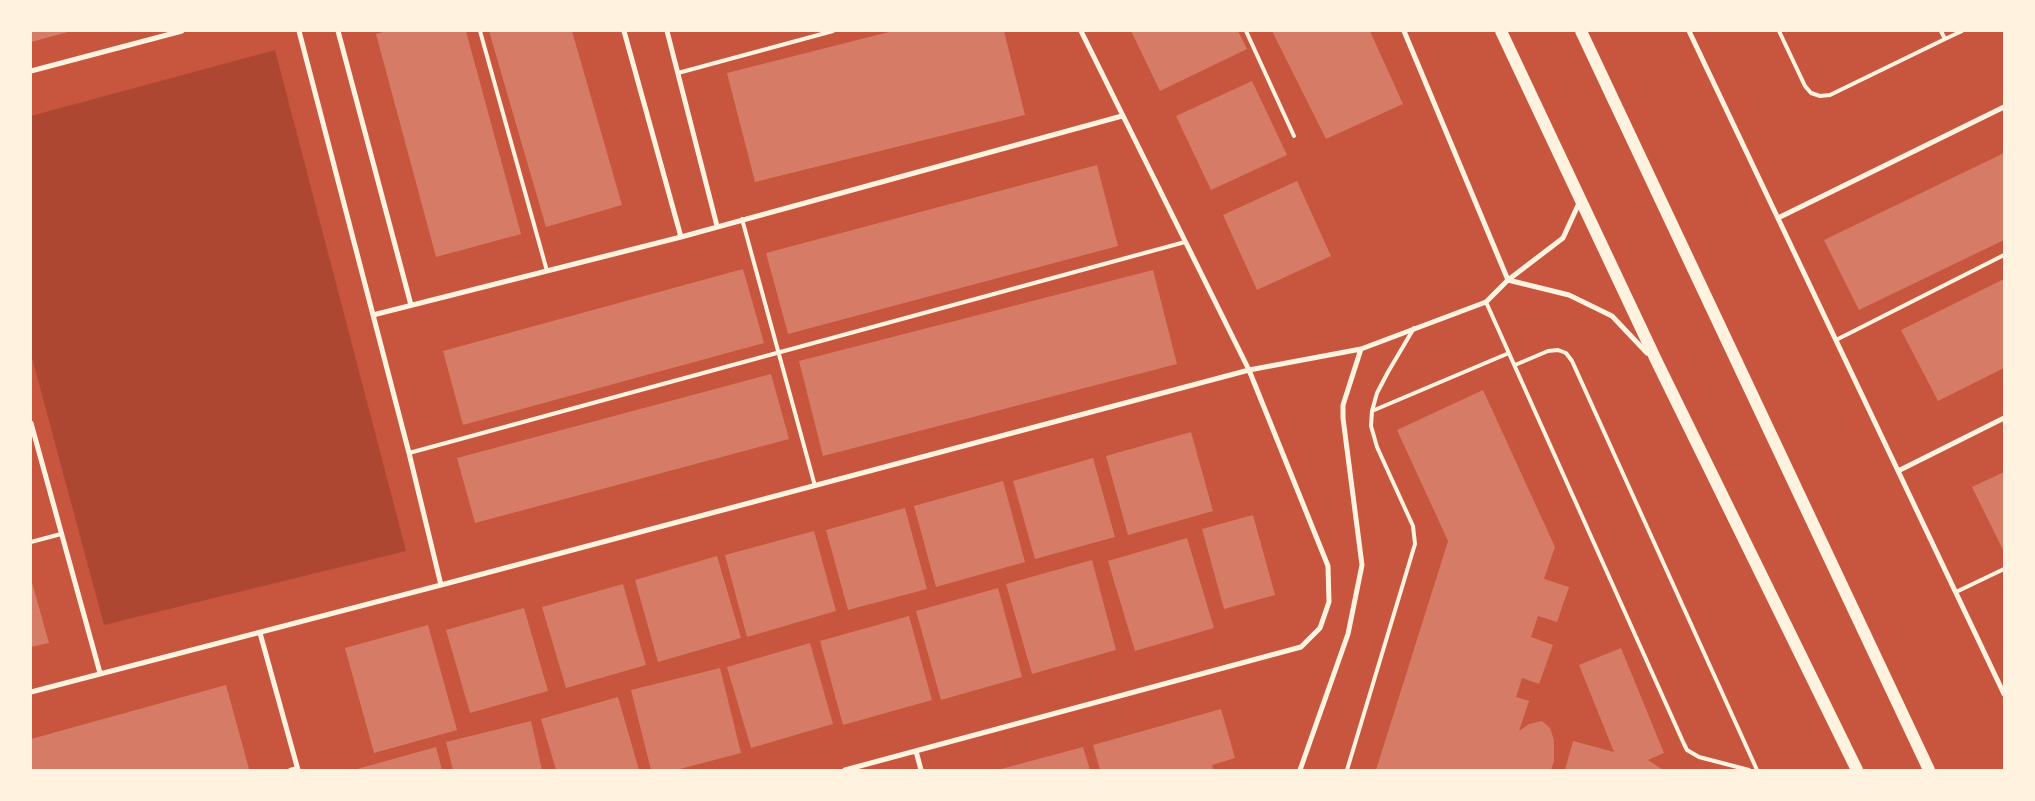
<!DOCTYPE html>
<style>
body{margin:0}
#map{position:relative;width:2035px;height:801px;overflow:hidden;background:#c8553d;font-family:"PT Sans",sans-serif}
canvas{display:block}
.frame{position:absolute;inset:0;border:32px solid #fff3e0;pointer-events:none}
</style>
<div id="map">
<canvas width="2035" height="801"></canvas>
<div class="frame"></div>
</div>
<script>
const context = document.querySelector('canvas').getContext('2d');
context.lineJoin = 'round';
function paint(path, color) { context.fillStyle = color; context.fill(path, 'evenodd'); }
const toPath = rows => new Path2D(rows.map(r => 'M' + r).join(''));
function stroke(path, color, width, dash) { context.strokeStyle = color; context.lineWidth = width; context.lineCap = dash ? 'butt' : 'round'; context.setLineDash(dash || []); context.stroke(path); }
paint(toPath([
 [275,50,406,551,104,625,31,354,31,116]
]), '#ae4732');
paint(toPath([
 [31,31,68,31,68,32,31,42],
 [386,31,466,31,521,234,436,257,376,34],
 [489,31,572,31,622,205,546,227],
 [893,31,1004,31,1025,115,755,182,727,73],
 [1131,31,1238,31,1247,49,1160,91],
 [1272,31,1370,31,1403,104,1326,139],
 [1252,81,1287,155,1211,190,1176,116],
 [2004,153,2004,240,1859,310,1824,240],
 [1097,165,1118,246,788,334,766,253],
 [1297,181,1331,256,1257,290,1223,215],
 [743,269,764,343,463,425,443,351],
 [1153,270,1177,364,823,456,799,361],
 [2004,279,2004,368,1938,401,1901,330],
 [771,374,789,439,475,523,457,458],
 [1483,390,1555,547,1544,579,1569,587,1557,622,1538,616,1531,637,1553,645,1539,684,1522,678,1516,697,1529,701,1519,731,1529,724,1542,721,1550,728,1554,740,1554,761,1551,770,1376,770,1448,541,1397,430],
 [1191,432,1213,511,1128,535,1106,456],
 [1093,458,1115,537,1035,559,1013,481],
 [2004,472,2004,552,1972,487],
 [1003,481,1025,562,936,587,914,506],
 [905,508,927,589,848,610,826,530],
 [1253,515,1275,595,1224,609,1202,529],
 [814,531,836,611,747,637,725,555],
 [1187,538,1214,628,1135,651,1108,561],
 [717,556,741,638,658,662,635,580],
 [1092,560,1116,650,1032,674,1006,584],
 [31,579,49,643,31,647],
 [623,584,646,665,566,688,542,607],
 [998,588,1022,677,941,700,916,611],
 [524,608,548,691,470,713,446,630],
 [909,616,932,700,843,725,820,641],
 [428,625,457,730,374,753,345,648],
 [810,643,833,724,751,748,727,667],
 [1621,648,1664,753,1648,760,1663,770,1565,770,1573,741,1614,752,1579,665],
 [720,668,741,753,676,770,651,770,631,690],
 [226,685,249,769,31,770,31,739],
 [618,697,639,770,556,770,541,719],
 [1221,709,1235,758,1212,765,1213,770,1100,770,1093,745],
 [531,721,542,770,453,770,446,742],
 [436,747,442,770,357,770,357,769],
 [1083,747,1090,770,1002,770,1001,769]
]), '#d67c66');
stroke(toPath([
 [480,31,547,271],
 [1246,31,1294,136],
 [1779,31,1805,86,1811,93,1820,96,1830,95,1945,39,1941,31],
 [1945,39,1962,31],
 [678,73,833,31],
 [742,219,815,486],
 [1486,302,1684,744,1687,750,1699,757,1749,770],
 [1836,340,2004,255],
 [1515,365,1548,351,1558,350,1566,353,1572,361,1757,770],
 [1372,411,1509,353],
 [409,453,1185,242],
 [31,542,61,534],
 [1956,592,2004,569],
 [290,770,297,768],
 [1347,770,1415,544,1413,526,1377,447,1371,426,1372,411,1377,393,1388,372,1414,328]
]), '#fff3e0', 4);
stroke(toPath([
 [299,31,409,453,441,585],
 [338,31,411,305],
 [624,31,681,237],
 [667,31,717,226],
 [1404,31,1508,280],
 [1689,31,2004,694],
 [31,71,182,31],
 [1778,218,2004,107],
 [1508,280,1569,295,1612,316,1647,353],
 [373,315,681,237,1122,116],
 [31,423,100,673],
 [1898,471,2004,418],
 [260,633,298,770],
 [31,692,441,585,1249,370,1361,349,1486,302,1508,280,1563,238,1580,201],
 [916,751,921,770],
 [845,770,1301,647,1320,628,1329,602,1328,566,1249,370,1081,31],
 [1300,770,1348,634,1362,565,1343,418,1343,405,1361,349]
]), '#fff3e0', 5);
stroke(toPath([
 [1501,31,1657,362,1857,770],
 [1581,31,1929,770]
]), '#fff3e0', 12);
</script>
